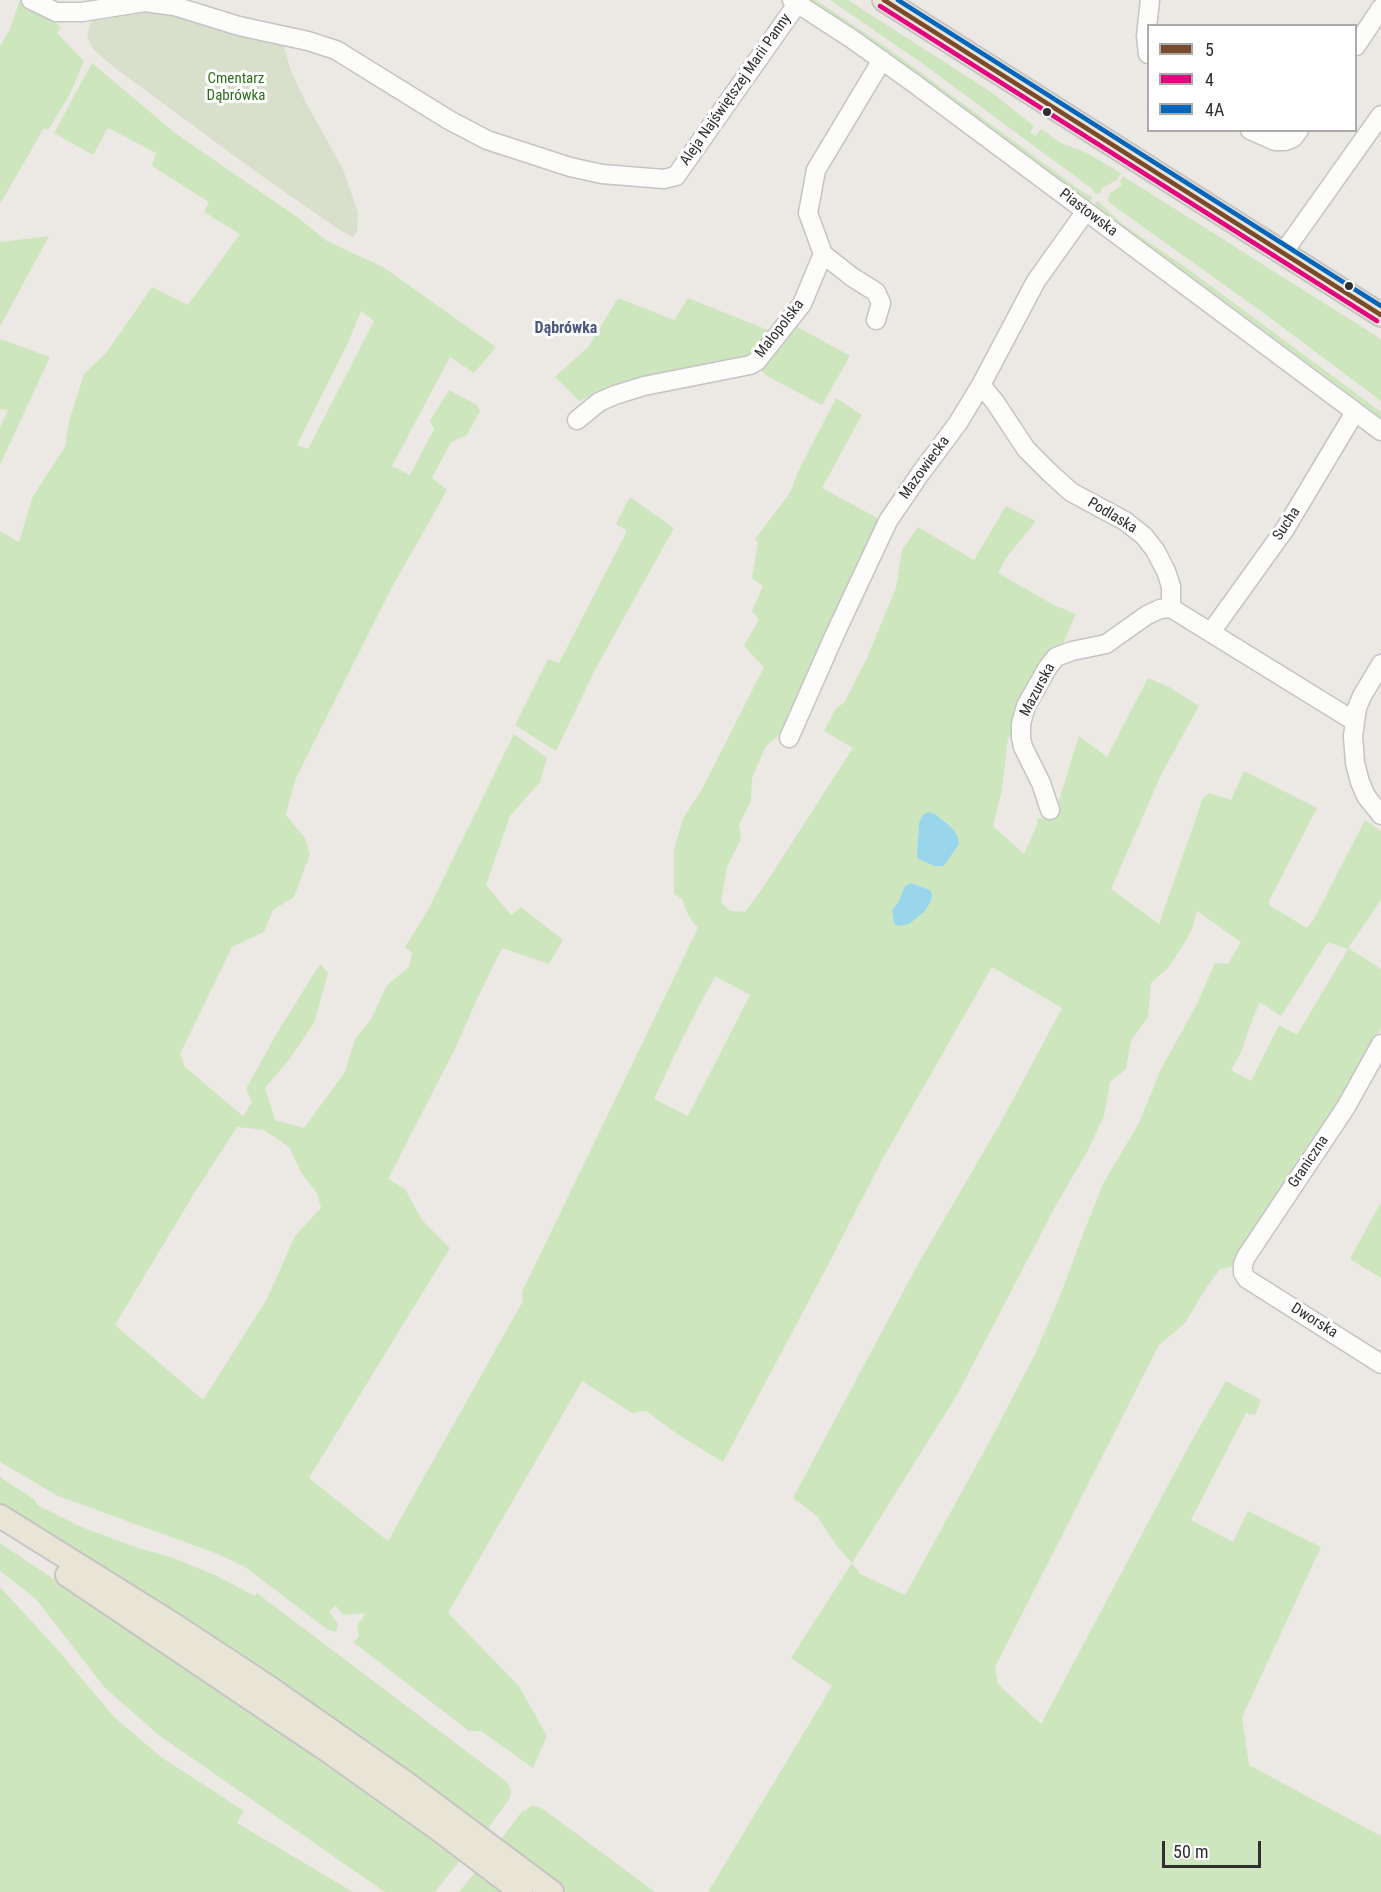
<!DOCTYPE html>
<meta charset="utf-8">
<style>
body{margin:0}
#map{position:relative;width:1381px;height:1892px;overflow:hidden;background:#ece8e4;font-family:"Roboto Condensed",sans-serif}
canvas{display:block}
.legend{position:absolute;left:1147px;top:24px;width:210px;height:108px;box-sizing:border-box;background:#fff;border:2px solid #ababab;margin:0;padding:8px 10px;list-style:none;font-size:18px;color:#2e2e2e}
.legend li{display:flex;align-items:center;gap:12px;height:30px}
.legend b{width:30px;border:2px solid #ababab}
.scale{position:absolute;left:1162px;top:1841px;width:99px;height:27px;box-sizing:border-box;border:3px solid #2e2e2e;border-top:0;padding-left:8px;font-size:18px;line-height:21px;white-space:nowrap;color:#2e2e2e;-webkit-text-stroke:4px #fff;paint-order:stroke}
</style>
<div id="map">
<canvas width="1381" height="1892"></canvas>
<ul class="legend">
<li><b style="height:8px;background:#7a4b2a"></b>5</li>
<li><b style="height:8px;background:#e5007d"></b>4</li>
<li><b style="height:8px;background:#0065bd"></b>4A</li>
</ul>
<div class="scale">50 m</div>
</div>
<script>
const context = document.querySelector('canvas').getContext('2d');
context.lineJoin = 'round';
function paint(path, color) { context.fillStyle = color; context.fill(path, 'evenodd'); }
const toPath = rows => new Path2D(rows.map(r => 'M' + r).join(''));
function stroke(path, color, width, dash) { context.strokeStyle = color; context.lineWidth = width; context.lineCap = dash ? 'butt' : 'round'; context.setLineDash(dash || []); context.stroke(path); }
function drawText(font, color, halo, rows, align = 'center') {
  context.font = font + ' "Roboto Condensed",sans-serif'; context.lineWidth = 6; context.setLineDash([]); context.textBaseline = 'middle'; context.strokeStyle = halo; context.fillStyle = color; for (const [text, x, y, turn = 0] of rows) {
    context.save(); context.translate(x, y); context.rotate((+turn || 0) * Math.PI / 180); context.textAlign = isNaN(turn) ? turn : align; if (halo) context.strokeText(text, 0, 0); context.fillText(text, 0, 0); context.restore();
  }
}
paint(toPath([
 [20,0,47,15,61,27,57,33,84,61,70,94,48,130,44,128,0,204,0,46,9,31],
 [802,0,816,0,889,49,1084,193,1093,197,1090,202,1092,204,1088,204],
 [830,0,848,0,991,92,1034,126,1030,133,1036,136,1041,129,1059,142,1087,153,1121,173,1117,180,1102,188,1100,193,1096,194,1091,188,923,64],
 [92,63,175,133,297,217,327,241,383,267,496,347,474,373,450,357,392,466,410,475,434,429,430,421,449,390,477,405,480,411,467,435,451,442,432,478,447,490,390,591,295,780,286,815,305,838,310,854,294,897,273,910,264,932,232,947,180,1054,185,1067,243,1116,252,1102,246,1089,277,1033,320,964,328,973,314,1023,288,1061,265,1088,275,1120,304,1128,345,1072,355,1039,371,1019,387,985,409,967,412,953,405,947,427,912,514,734,547,758,540,782,510,816,486,885,511,915,521,907,563,940,549,964,502,948,477,999,455,1049,388,1179,405,1189,422,1220,450,1248,309,1478,388,1541,523,1301,522,1292,698,928,689,917,682,899,674,894,674,850,683,818,701,791,764,667,744,646,759,619,752,611,763,586,752,578,758,543,755,539,790,493,798,472,836,398,862,415,822,488,883,521,787,728,766,746,752,778,751,801,739,825,741,839,727,867,721,902,730,911,745,912,762,889,853,748,824,731,836,708,844,703,867,658,896,588,902,550,918,527,974,560,1006,506,1036,521,1006,558,998,573,1054,605,1076,614,1062,646,1056,645,1046,655,1015,731,1008,738,1002,790,993,826,1024,854,1037,825,1038,818,1051,820,1060,797,1079,736,1107,757,1148,678,1171,688,1199,706,1161,775,1111,889,1159,924,1203,798,1209,793,1231,800,1244,771,1317,808,1269,901,1270,906,1307,928,1314,919,1365,820,1381,831,1381,900,1348,948,1381,969,1381,1028,1327,1130,1240,1265,1220,1269,1206,1288,1185,1323,1159,1345,995,1667,998,1684,1041,1724,1191,1442,1226,1381,1261,1400,1255,1415,1246,1413,1191,1520,1233,1542,1248,1511,1321,1547,1242,1717,1249,1765,1381,1836,1381,1892,708,1892,832,1686,791,1658,852,1563,836,1545,817,1516,793,1498,918,1264,1001,1122,1062,1008,992,967,882,1160,828,1265,723,1462,677,1434,646,1411,632,1413,582,1381,448,1613,519,1686,547,1736,533,1768,481,1731,469,1731,353,1642,359,1637,357,1625,365,1615,362,1613,343,1615,336,1606,329,1611,338,1624,336,1632,328,1630,245,1567,218,1554,58,1496,0,1462,0,531,19,542,33,496,65,447,69,421,84,374,106,353,152,287,188,305,240,234,204,212,209,202,152,166,156,153,108,128,93,155,54,133],
 [361,311,374,321,308,449,297,445,348,343],
 [935,814,950,826,959,844,944,866,917,854,919,823],
 [911,883,915,918,909,924,894,924,892,910,898,903,905,886],
 [1197,911,1241,942,1228,964,1215,963,1196,1006,1161,1069,1139,1123,1104,1182,1085,1229,1060,1296,1035,1354,992,1437,905,1595,860,1574,852,1563,957,1395,1055,1207,1088,1150,1104,1116,1110,1082,1126,1069,1131,1041,1148,1017,1151,983,1168,968,1182,947,1192,929],
 [1328,942,1348,949,1297,1035,1279,1025,1251,1081,1231,1070,1241,1052,1254,1015,1260,1002,1281,1016],
 [715,976,750,995,688,1116,654,1099,683,1037],
 [237,1127,264,1130,289,1147,302,1174,317,1193,321,1208,295,1236,267,1299,203,1400,115,1325,195,1192],
 [1123,176,1381,339,1381,401,1273,320,1107,201,1110,193,1122,185,1120,182],
 [1098,201,1121,223,1184,266,1381,412,1381,423,1093,208,1096,205,1095,202],
 [49,236,3,321,0,326,0,242],
 [618,298,674,320,688,298,773,332,754,358,608,388,579,401,555,377,589,346],
 [794,325,850,356,822,405,767,376,759,368],
 [0,339,50,357,0,465,0,428,8,410,1,409,0,411],
 [630,497,674,528,596,668,556,751,515,725,548,659,559,663,627,531,616,524],
 [1381,1202,1381,1278,1350,1259],
 [0,1477,35,1500,37,1505,79,1526,138,1548,171,1557,217,1576,255,1596,257,1593,507,1782,511,1790,510,1798,486,1831,0,1506],
 [0,1543,361,1785,461,1859,435,1892,385,1892,160,1736,105,1688,36,1599,0,1571],
 [0,1587,57,1649,114,1717,161,1757,244,1811,237,1823,353,1892,0,1892],
 [532,1805,543,1809,655,1892,563,1892,499,1842,523,1810,525,1811],
 [477,1870,505,1892,459,1892]
]), '#cee6be');
paint(toPath([
 [156,9,282,40,291,71,306,103,342,167,358,212,357,232,353,237,338,229,259,174,115,68,93,49,87,36,90,24,95,18]
]), '#d8e0cc');
paint(toPath([
 [928,812,935,814,950,826,957,835,959,844,944,866,935,866,918,859,917,854,919,823,923,815],
 [911,883,930,890,932,894,931,901,925,911,909,924,899,926,894,924,892,910,898,903,905,886]
]), '#99d6ec');
const minor = toPath([
 [31,0,56,12,82,12,145,2,174,6,239,26,308,41,336,50,449,120,487,140,570,167,602,174,664,179,676,176,797,4],
 [792,0,852,39,915,84,1381,431],
 [1356,46,1381,8],
 [1148,54,1146,36,1150,0],
 [1250,130,1275,141,1285,141,1293,138,1299,130],
 [1283,253,1381,115],
 [823,254,852,277,876,292,881,303,876,320],
 [981,385,995,402,1026,449,1049,472,1071,492,1125,521,1144,536,1155,550,1166,571,1171,586,1171,608],
 [577,420,599,402,615,395,644,386,750,365,757,361,802,304,823,254,808,213,816,170,882,60],
 [1171,608,1354,721],
 [1211,632,1285,529,1355,412],
 [1381,664,1362,696,1357,708,1353,736,1355,763,1360,782,1366,796,1381,815],
 [789,738,835,634,888,521,920,474,958,423,981,385,1036,281,1086,211],
 [1050,810,1041,783,1023,747,1021,738,1021,724,1026,706,1048,667,1056,657,1072,651,1106,644,1147,615,1160,609,1171,608],
 [1381,1044,1346,1107,1246,1257,1243,1264,1243,1273,1247,1279,1381,1364]
]);
const major = toPath([
 [884,0,1381,315],
 [0,1516,173,1624,267,1686,406,1783,552,1892],
 [67,1575,331,1753,438,1829,521,1892]
]);
stroke(minor, '#c5c4c5', 21);
stroke(major, '#c6c5c4', 26);
stroke(minor, '#fcfcfb', 18);
stroke(major, '#e8e4d6', 22);
stroke(toPath([
 [884,0,1381,315]
]), '#7a4b2a', 4.5);
stroke(toPath([
 [880,6,1377,321]
]), '#e5007d', 4.5);
stroke(toPath([
 [898,0,1381,306]
]), '#0065bd', 4.5);
for (const [x, y, r, color] of [
 [1047,112,5,"#2e2e2e"],
 [1349,286,5,"#2e2e2e"]
]) { const dot = new Path2D(); dot.arc(x, y, r, 0, 2 * Math.PI); context.fillStyle = color; context.fill(dot); stroke(dot, '#fff', 2); }
drawText('15px', '#2c6e1b', '#fff', [
 ["Cmentarz",236,79],
 ["Dąbrówka",236,96]
]);
drawText('15px', '#2e2e2e', '#fff', [
 ["Aleja Najświętszej Marii Panny",736,90,-55],
 ["Piastowska",1088,213,37],
 ["Małopolska",780,329,-52],
 ["Mazowiecka",925,468,-54],
 ["Podlaska",1112,516,31],
 ["Sucha",1287,524,-56],
 ["Mazurska",1038,690,-62],
 ["Graniczna",1309,1162,-56],
 ["Dworska",1314,1321,32]
]);
drawText('bold 16px', '#4d5680', '#fff', [
 ["Dąbrówka",566,329]
]);
</script>
